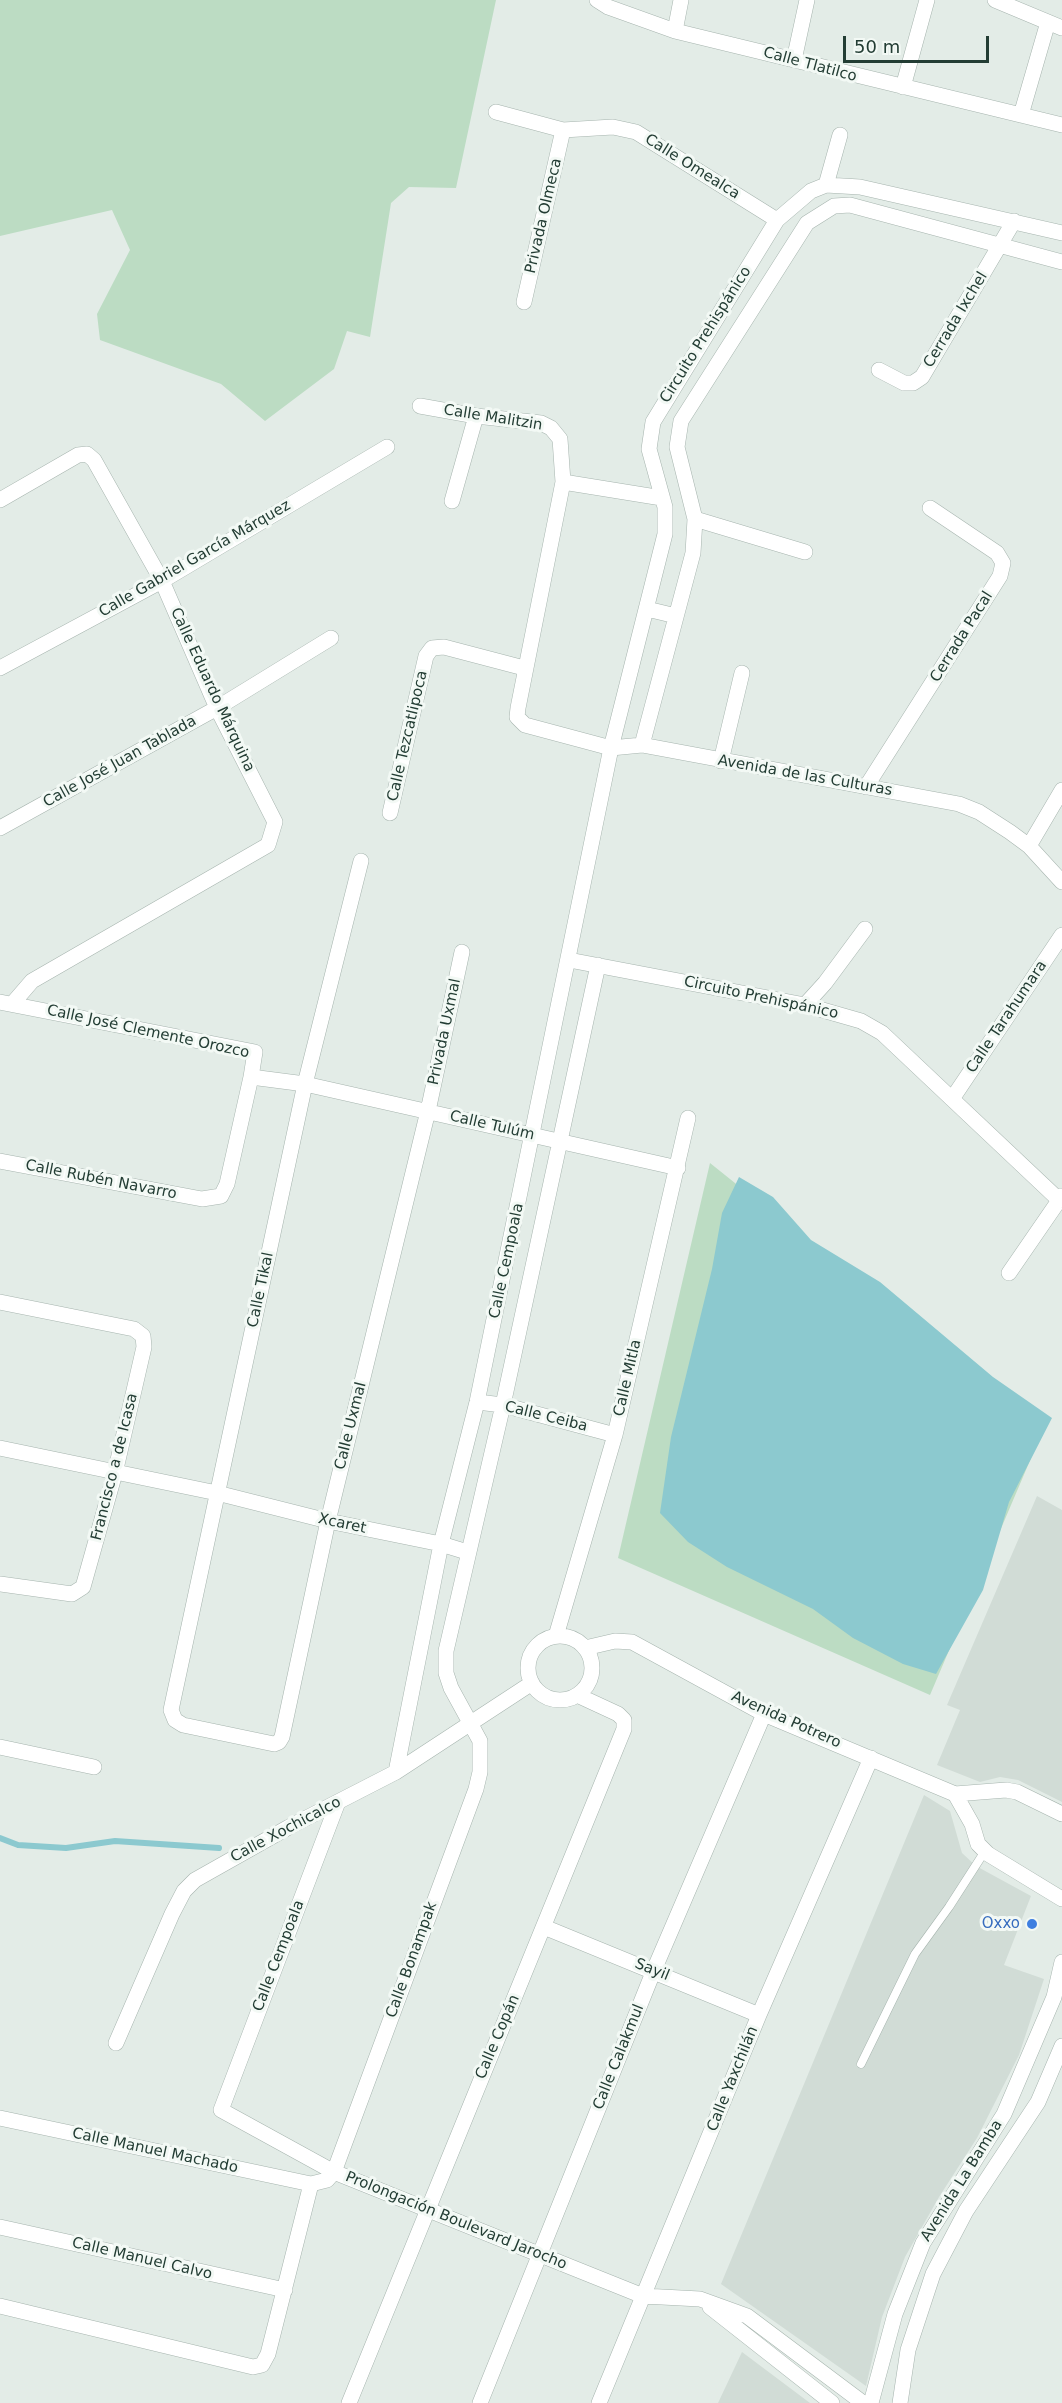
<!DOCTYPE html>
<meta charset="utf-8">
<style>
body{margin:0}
#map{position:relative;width:1062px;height:2403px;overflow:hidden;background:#e3ece7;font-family:"DejaVu Sans",sans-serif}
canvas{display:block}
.scale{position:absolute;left:843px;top:36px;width:146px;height:27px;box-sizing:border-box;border:3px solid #233d34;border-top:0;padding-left:8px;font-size:18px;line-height:21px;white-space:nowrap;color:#233d34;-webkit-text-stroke:4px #f3f9f5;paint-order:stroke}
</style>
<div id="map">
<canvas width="1062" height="2403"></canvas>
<div class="scale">50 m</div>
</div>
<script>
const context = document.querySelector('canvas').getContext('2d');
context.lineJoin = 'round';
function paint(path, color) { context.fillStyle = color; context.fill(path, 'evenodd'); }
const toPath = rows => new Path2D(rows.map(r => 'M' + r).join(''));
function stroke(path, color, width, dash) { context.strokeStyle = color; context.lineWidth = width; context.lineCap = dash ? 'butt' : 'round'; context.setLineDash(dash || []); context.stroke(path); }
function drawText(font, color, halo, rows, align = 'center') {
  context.font = font + ' "DejaVu Sans",sans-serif'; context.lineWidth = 6; context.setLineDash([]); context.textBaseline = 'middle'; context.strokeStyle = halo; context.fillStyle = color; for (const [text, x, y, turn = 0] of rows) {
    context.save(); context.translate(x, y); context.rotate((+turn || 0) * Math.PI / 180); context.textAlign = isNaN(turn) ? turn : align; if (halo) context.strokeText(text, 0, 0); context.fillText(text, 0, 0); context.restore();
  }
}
paint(toPath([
 [1037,1496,1062,1510,1062,1802,1018,1780,1000,1777,980,1782,937,1765,960,1710,947,1705],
 [924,1795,950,1811,962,1853,976,1866,1031,1896,1004,1965,1044,1979,1019,2055,977,2138,939,2197,905,2257,882,2317,866,2386,721,2284],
 [742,2352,810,2403,718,2403]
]), '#d1dcd6');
paint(toPath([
 [0,0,496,0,456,188,409,187,391,203,370,337,347,331,334,369,265,421,221,384,100,340,97,314,130,250,112,210,0,236],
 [710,1163,1043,1430,930,1695,618,1558]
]), '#bcdcc3');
paint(toPath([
 [739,1177,773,1197,811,1240,880,1282,993,1377,1052,1418,1009,1502,983,1590,936,1674,903,1664,853,1638,813,1609,727,1567,688,1542,660,1513,671,1437,712,1269,722,1213]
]), '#8cc9cf');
stroke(toPath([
 [0,1838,18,1845,66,1848,115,1841,219,1848]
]), '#8cc9cf', 6);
const service = toPath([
 [861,2064,915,1954,949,1907,985,1851]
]);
const minor = toPath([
 [597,0,608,7,675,31,1062,125],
 [995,0,1062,28],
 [675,31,681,0],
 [794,60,807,0],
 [903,87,927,0],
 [496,112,563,130,613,127,636,132,777,220],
 [1021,115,1048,22],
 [826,185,840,135],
 [524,302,563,130],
 [879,370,904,383,913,383,922,377,1014,221],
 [420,406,476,416,541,423,551,428,560,439,563,482,518,708,517,717,525,725,611,748,642,745,959,804,979,812,1010,832,1029,846,1062,882],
 [563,482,662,498],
 [0,500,78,455,87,454,94,460,162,581,217,708,275,822,268,845,32,981,13,1003],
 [452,501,476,416],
 [695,519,805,552],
 [647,609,676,616],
 [0,668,162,581,387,447],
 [642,745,693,553,695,519,677,447,681,421,807,223,834,206,850,205,1062,262],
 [721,761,742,673],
 [866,787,1000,576,1003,563,997,553,930,508],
 [390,813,426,656,432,648,444,647,524,668],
 [0,828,217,708,331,638],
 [1029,846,1062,790],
 [361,861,305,1084,171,1710,175,1720,183,1725,274,1744,279,1742,282,1737,328,1521,428,1111,462,952],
 [569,960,805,1005,861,1021,882,1033,1059,1200],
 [0,1002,255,1052,251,1077,305,1084,678,1168],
 [805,1005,825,983,865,929],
 [952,1099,1062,935],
 [0,1161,202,1199,221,1196,227,1184,251,1077],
 [1009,1273,1062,1196],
 [0,1302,134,1329,143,1336,144,1347,115,1473,83,1587,72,1594,0,1584],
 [477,1402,503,1405,615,1435],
 [0,1448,217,1493,328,1521,441,1544,467,1552],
 [556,1636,615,1435,688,1118],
 '528 1668a32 32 0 1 1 64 0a32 32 0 1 1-64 0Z',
 [585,1648,615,1641,632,1642,764,1714,955,1794,1006,1790,1017,1792,1062,1814],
 [0,1747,94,1767],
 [396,1772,441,1544,477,1402,611,748,665,534,665,507,649,449,653,422,777,220,811,191,826,185,860,187,1062,233],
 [955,1794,972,1824,978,1844,988,1854,1062,1899],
 [338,1802,221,2110,334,2172,643,2296,700,2299,747,2316,863,2403],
 [544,1927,759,2015],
 [116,2043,172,1914,184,1891,195,1880,289,1827,396,1772,532,1683],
 [0,2118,311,2184,327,2180,334,2172,476,1789,480,1772,480,1741,451,1688,446,1673,446,1651,503,1405,598,965],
 [0,2227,285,2290],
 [0,2306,253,2367,262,2365,268,2354,311,2184],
 [710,2307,832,2403],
 [349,2403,624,1729,624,1720,618,1714,577,1695],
 [480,2403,654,1970,764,1714],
 [599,2403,759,2015,871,1758],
 [871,2403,895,2314,923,2243,1004,2114,1054,1997,1062,1962],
 [900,2403,908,2350,933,2274,966,2211,1038,2102,1062,2046]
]);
stroke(service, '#a6b4ae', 9);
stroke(minor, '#a6b4ae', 16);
stroke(service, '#fff', 8);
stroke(minor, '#fff', 15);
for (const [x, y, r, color] of [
 [1032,1924,6,"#3f7fe0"]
]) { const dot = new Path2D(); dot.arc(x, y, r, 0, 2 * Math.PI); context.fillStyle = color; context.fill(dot); stroke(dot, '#f3f9f5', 2); }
drawText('15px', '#233d34', '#f3f9f5', [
 ["Calle Tlatilco",810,65,15],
 ["Calle Omealca",692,167,32],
 ["Privada Olmeca",544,216,-77],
 ["Cerrada Ixchel",956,320,-59],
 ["Circuito Prehispánico",706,335,-58],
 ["Calle Malitzin",493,418,9],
 ["Calle Gabriel García Márquez",195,559,-30],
 ["Cerrada Pacal",962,637,-58],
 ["Calle Eduardo Márquina",212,690,65],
 ["Calle Tezcatlipoca",408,736,-77],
 ["Calle José Juan Tablada",120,762,-29],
 ["Avenida de las Culturas",805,776,10],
 ["Circuito Prehispánico",761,998,12],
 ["Calle Tarahumara",1007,1017,-56],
 ["Calle José Clemente Orozco",148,1032,12],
 ["Privada Uxmal",445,1032,-78],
 ["Calle Tulúm",492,1126,13],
 ["Calle Rubén Navarro",101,1180,11],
 ["Calle Cempoala",507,1261,-78],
 ["Calle Tikal",261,1290,-78],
 ["Calle Mitla",628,1378,-77],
 ["Calle Ceiba",546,1417,14],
 ["Calle Uxmal",351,1426,-76],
 ["Francisco a de Icasa",115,1467,-76],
 ["Xcaret",342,1524,12],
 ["Avenida Potrero",786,1720,24],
 ["Calle Xochicalco",286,1830,-28],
 ["Calle Cempoala",279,1956,-69],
 ["Calle Bonampak",412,1960,-70],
 ["Sayil",652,1970,22],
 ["Calle Copán",498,2037,-67],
 ["Calle Calakmul",619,2057,-68],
 ["Calle Yaxchilán",733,2079,-68],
 ["Calle Manuel Machado",155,2151,12],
 ["Avenida La Bamba",962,2181,-58],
 ["Prolongación Boulevard Jarocho",456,2221,22],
 ["Calle Manuel Calvo",142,2259,13]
]);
drawText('15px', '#366cbe', '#f3f9f5', [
 ["Oxxo",1020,1924]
], 'right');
</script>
